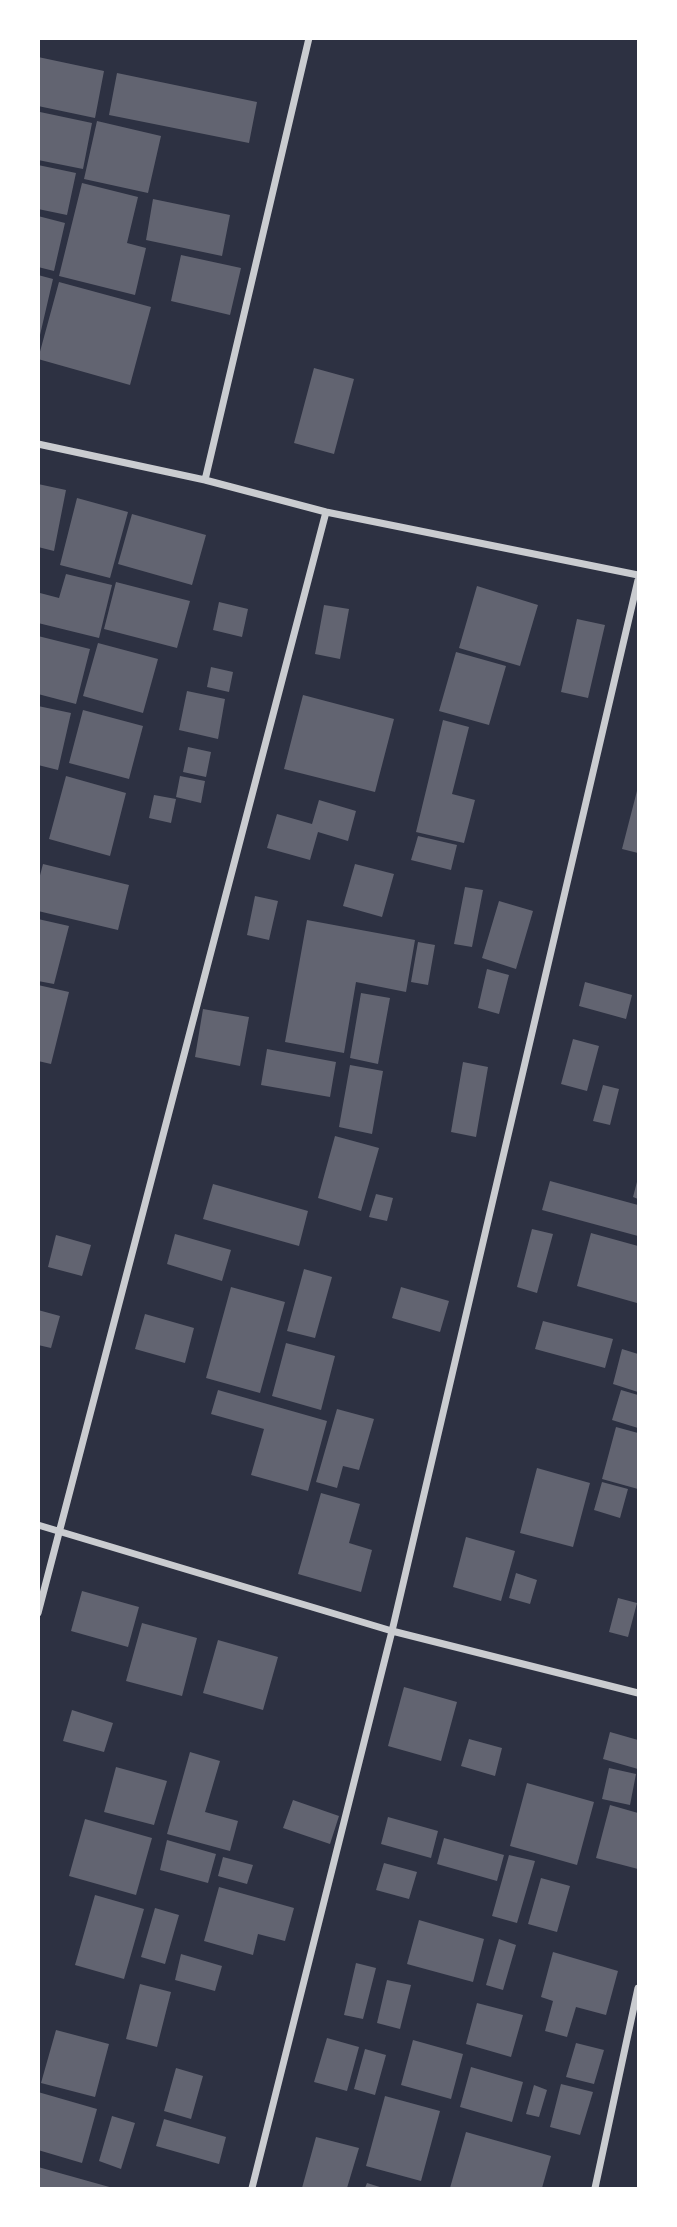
<!DOCTYPE html>
<style>
body{margin:0}
#map{position:relative;width:677px;height:2227px;overflow:hidden;background:#2d3142;font-family:"IBM Plex Sans",sans-serif}
canvas{display:block}
.frame{position:absolute;inset:0;border:40px solid #fff;pointer-events:none}
</style>
<div id="map">
<canvas width="677" height="2227"></canvas>
<div class="frame"></div>
</div>
<script>
const context = document.querySelector('canvas').getContext('2d');
context.lineJoin = 'round';
function paint(path, color) { context.fillStyle = color; context.fill(path, 'evenodd'); }
const toPath = rows => new Path2D(rows.map(r => 'M' + r).join(''));
function stroke(path, color, width, dash) { context.strokeStyle = color; context.lineWidth = width; context.lineCap = dash ? 'butt' : 'round'; context.setLineDash(dash || []); context.stroke(path); }
paint(toPath([
 [38,57,104,71,95,118,38,106],
 [117,73,257,102,249,143,109,115],
 [40,112,92,123,83,169,38,160],
 [97,121,161,136,148,193,84,179],
 [38,165,76,173,67,215,38,209],
 [82,183,138,197,127,243,146,248,135,295,59,276],
 [153,199,230,215,222,256,146,240],
 [38,216,65,223,54,271,38,267],
 [181,255,241,268,230,315,171,301],
 [38,275,53,279,40,335,38,334],
 [59,282,151,307,130,385,38,359],
 [314,368,354,379,334,454,294,443],
 [38,484,66,490,54,551,38,547],
 [77,498,128,512,110,578,60,565],
 [132,514,206,535,192,585,118,564],
 [66,574,112,585,99,638,38,623,40,593,59,598],
 [116,582,190,601,177,648,104,629],
 [477,586,538,605,520,666,459,648],
 [219,602,248,609,242,637,213,630],
 [324,605,349,609,340,659,315,654],
 [577,619,605,625,588,698,561,692],
 [38,636,90,649,76,704,38,694],
 [98,643,158,659,143,713,83,696],
 [456,652,506,666,489,725,439,711],
 [211,667,233,672,229,692,207,687],
 [187,691,225,699,218,739,179,730],
 [303,695,394,719,375,792,284,769],
 [38,706,71,713,58,770,38,765],
 [83,710,143,726,129,779,69,763],
 [443,720,469,727,452,794,475,800,464,843,416,832],
 [188,747,211,752,206,777,183,772],
 [66,776,126,793,110,856,49,839],
 [180,776,205,781,201,803,176,797],
 [638,787,638,853,622,849],
 [154,795,176,799,171,823,149,818],
 [319,800,356,811,348,841,318,832,310,860,267,848,277,814,312,824],
 [418,836,457,845,451,870,411,860],
 [43,864,129,885,118,930,38,911,38,883],
 [355,864,394,874,382,917,343,906],
 [465,887,483,890,472,947,454,944],
 [255,896,278,901,269,940,247,935],
 [499,901,533,911,516,969,482,958],
 [38,919,69,926,54,984,38,981],
 [307,920,415,940,406,992,356,982,344,1053,285,1042],
 [418,942,435,945,428,985,411,982],
 [487,969,509,975,499,1014,478,1008],
 [585,982,632,995,626,1019,579,1006],
 [38,985,69,992,51,1064,38,1061],
 [361,993,390,998,378,1064,350,1058],
 [203,1009,249,1017,240,1066,195,1057],
 [573,1039,599,1046,587,1091,561,1084],
 [267,1049,336,1062,330,1097,261,1085],
 [463,1062,488,1067,476,1137,451,1132],
 [350,1065,383,1071,372,1134,339,1127],
 [603,1085,619,1089,610,1125,593,1121],
 [335,1136,379,1148,361,1211,318,1198],
 [638,1178,638,1199,633,1197],
 [550,1181,638,1205,638,1236,542,1210],
 [213,1184,308,1211,299,1246,203,1219],
 [376,1194,393,1198,387,1221,369,1217],
 [532,1229,553,1234,537,1293,517,1287],
 [591,1233,638,1246,637,1303,577,1286],
 [175,1234,231,1250,222,1281,167,1264],
 [56,1235,91,1245,82,1276,48,1267],
 [304,1269,332,1277,315,1338,287,1331],
 [231,1287,285,1302,260,1393,206,1378],
 [401,1287,449,1301,440,1332,392,1318],
 [38,1310,60,1316,51,1348,38,1345],
 [145,1314,194,1328,185,1363,135,1349],
 [543,1321,613,1339,605,1368,535,1349],
 [286,1343,335,1356,321,1410,272,1396],
 [622,1349,638,1354,638,1392,613,1384],
 [218,1390,327,1421,308,1491,251,1475,264,1429,211,1414],
 [621,1390,638,1395,638,1428,612,1420],
 [337,1409,374,1419,359,1470,343,1466,337,1488,316,1482],
 [616,1427,638,1433,638,1489,602,1479],
 [537,1468,590,1483,573,1547,520,1533],
 [602,1482,628,1489,620,1518,594,1510],
 [321,1493,360,1504,349,1543,372,1550,361,1592,298,1574],
 [466,1537,515,1551,501,1601,453,1587],
 [516,1573,537,1580,530,1604,509,1598],
 [82,1591,139,1607,128,1647,71,1631],
 [618,1598,637,1603,628,1637,609,1632],
 [142,1623,197,1638,182,1696,126,1681],
 [218,1640,278,1657,263,1710,203,1693],
 [404,1687,457,1702,441,1761,388,1746],
 [72,1710,113,1723,104,1752,63,1741],
 [610,1732,638,1740,638,1769,603,1759],
 [469,1739,502,1748,495,1776,461,1766],
 [190,1752,220,1761,205,1812,238,1821,230,1851,167,1834],
 [116,1767,167,1781,154,1825,104,1812],
 [609,1768,636,1774,630,1805,602,1799],
 [527,1783,594,1802,577,1865,510,1846],
 [293,1800,339,1816,330,1844,283,1828],
 [610,1805,638,1813,638,1869,596,1858],
 [388,1817,438,1831,431,1858,381,1844],
 [85,1819,152,1838,136,1895,69,1876],
 [444,1838,504,1855,497,1881,437,1864],
 [167,1840,216,1854,208,1883,160,1870],
 [509,1855,535,1861,517,1923,492,1916],
 [223,1857,253,1865,247,1884,218,1876],
 [384,1863,417,1872,409,1899,376,1890],
 [541,1878,570,1886,557,1932,528,1924],
 [219,1887,294,1908,285,1941,258,1934,253,1955,204,1941],
 [95,1895,144,1909,124,1979,75,1965],
 [155,1908,179,1915,165,1964,141,1957],
 [419,1920,484,1939,473,1982,407,1964],
 [499,1939,516,1945,503,1990,486,1985],
 [553,1952,618,1971,606,2015,576,2007,567,2037,545,2031,553,2001,541,1997],
 [181,1954,222,1966,215,1991,175,1980],
 [356,1963,376,1968,363,2019,344,2015],
 [387,1980,411,1985,400,2029,377,2023],
 [140,1984,171,1992,157,2047,126,2039],
 [477,2003,523,2015,511,2057,466,2044],
 [56,2030,109,2044,95,2097,41,2083],
 [327,2038,359,2047,347,2091,314,2082],
 [413,2040,463,2054,451,2099,401,2085],
 [576,2043,604,2050,594,2084,566,2077],
 [365,2049,386,2055,375,2095,354,2089],
 [471,2067,523,2082,512,2122,460,2107],
 [176,2068,203,2076,191,2119,164,2111],
 [561,2084,593,2092,580,2135,550,2127],
 [534,2085,547,2090,539,2117,526,2114],
 [38,2092,97,2109,82,2163,38,2150],
 [385,2096,440,2111,421,2181,366,2166],
 [112,2116,135,2123,121,2169,99,2161],
 [164,2119,226,2137,219,2164,156,2146],
 [466,2132,551,2156,542,2188,450,2188],
 [316,2137,359,2148,347,2188,302,2188],
 [38,2167,113,2188,38,2188],
 [367,2183,383,2188,365,2188]
]), '#626471');
stroke(toPath([
 [38,444,205,480,326,512,638,575],
 [205,480,309,38],
 [38,1525,392,1631,638,1693],
 [38,1613,326,512],
 [252,2188,392,1631,638,580],
 [595,2188,638,1988]
]), '#caccd0', 7);
</script>
